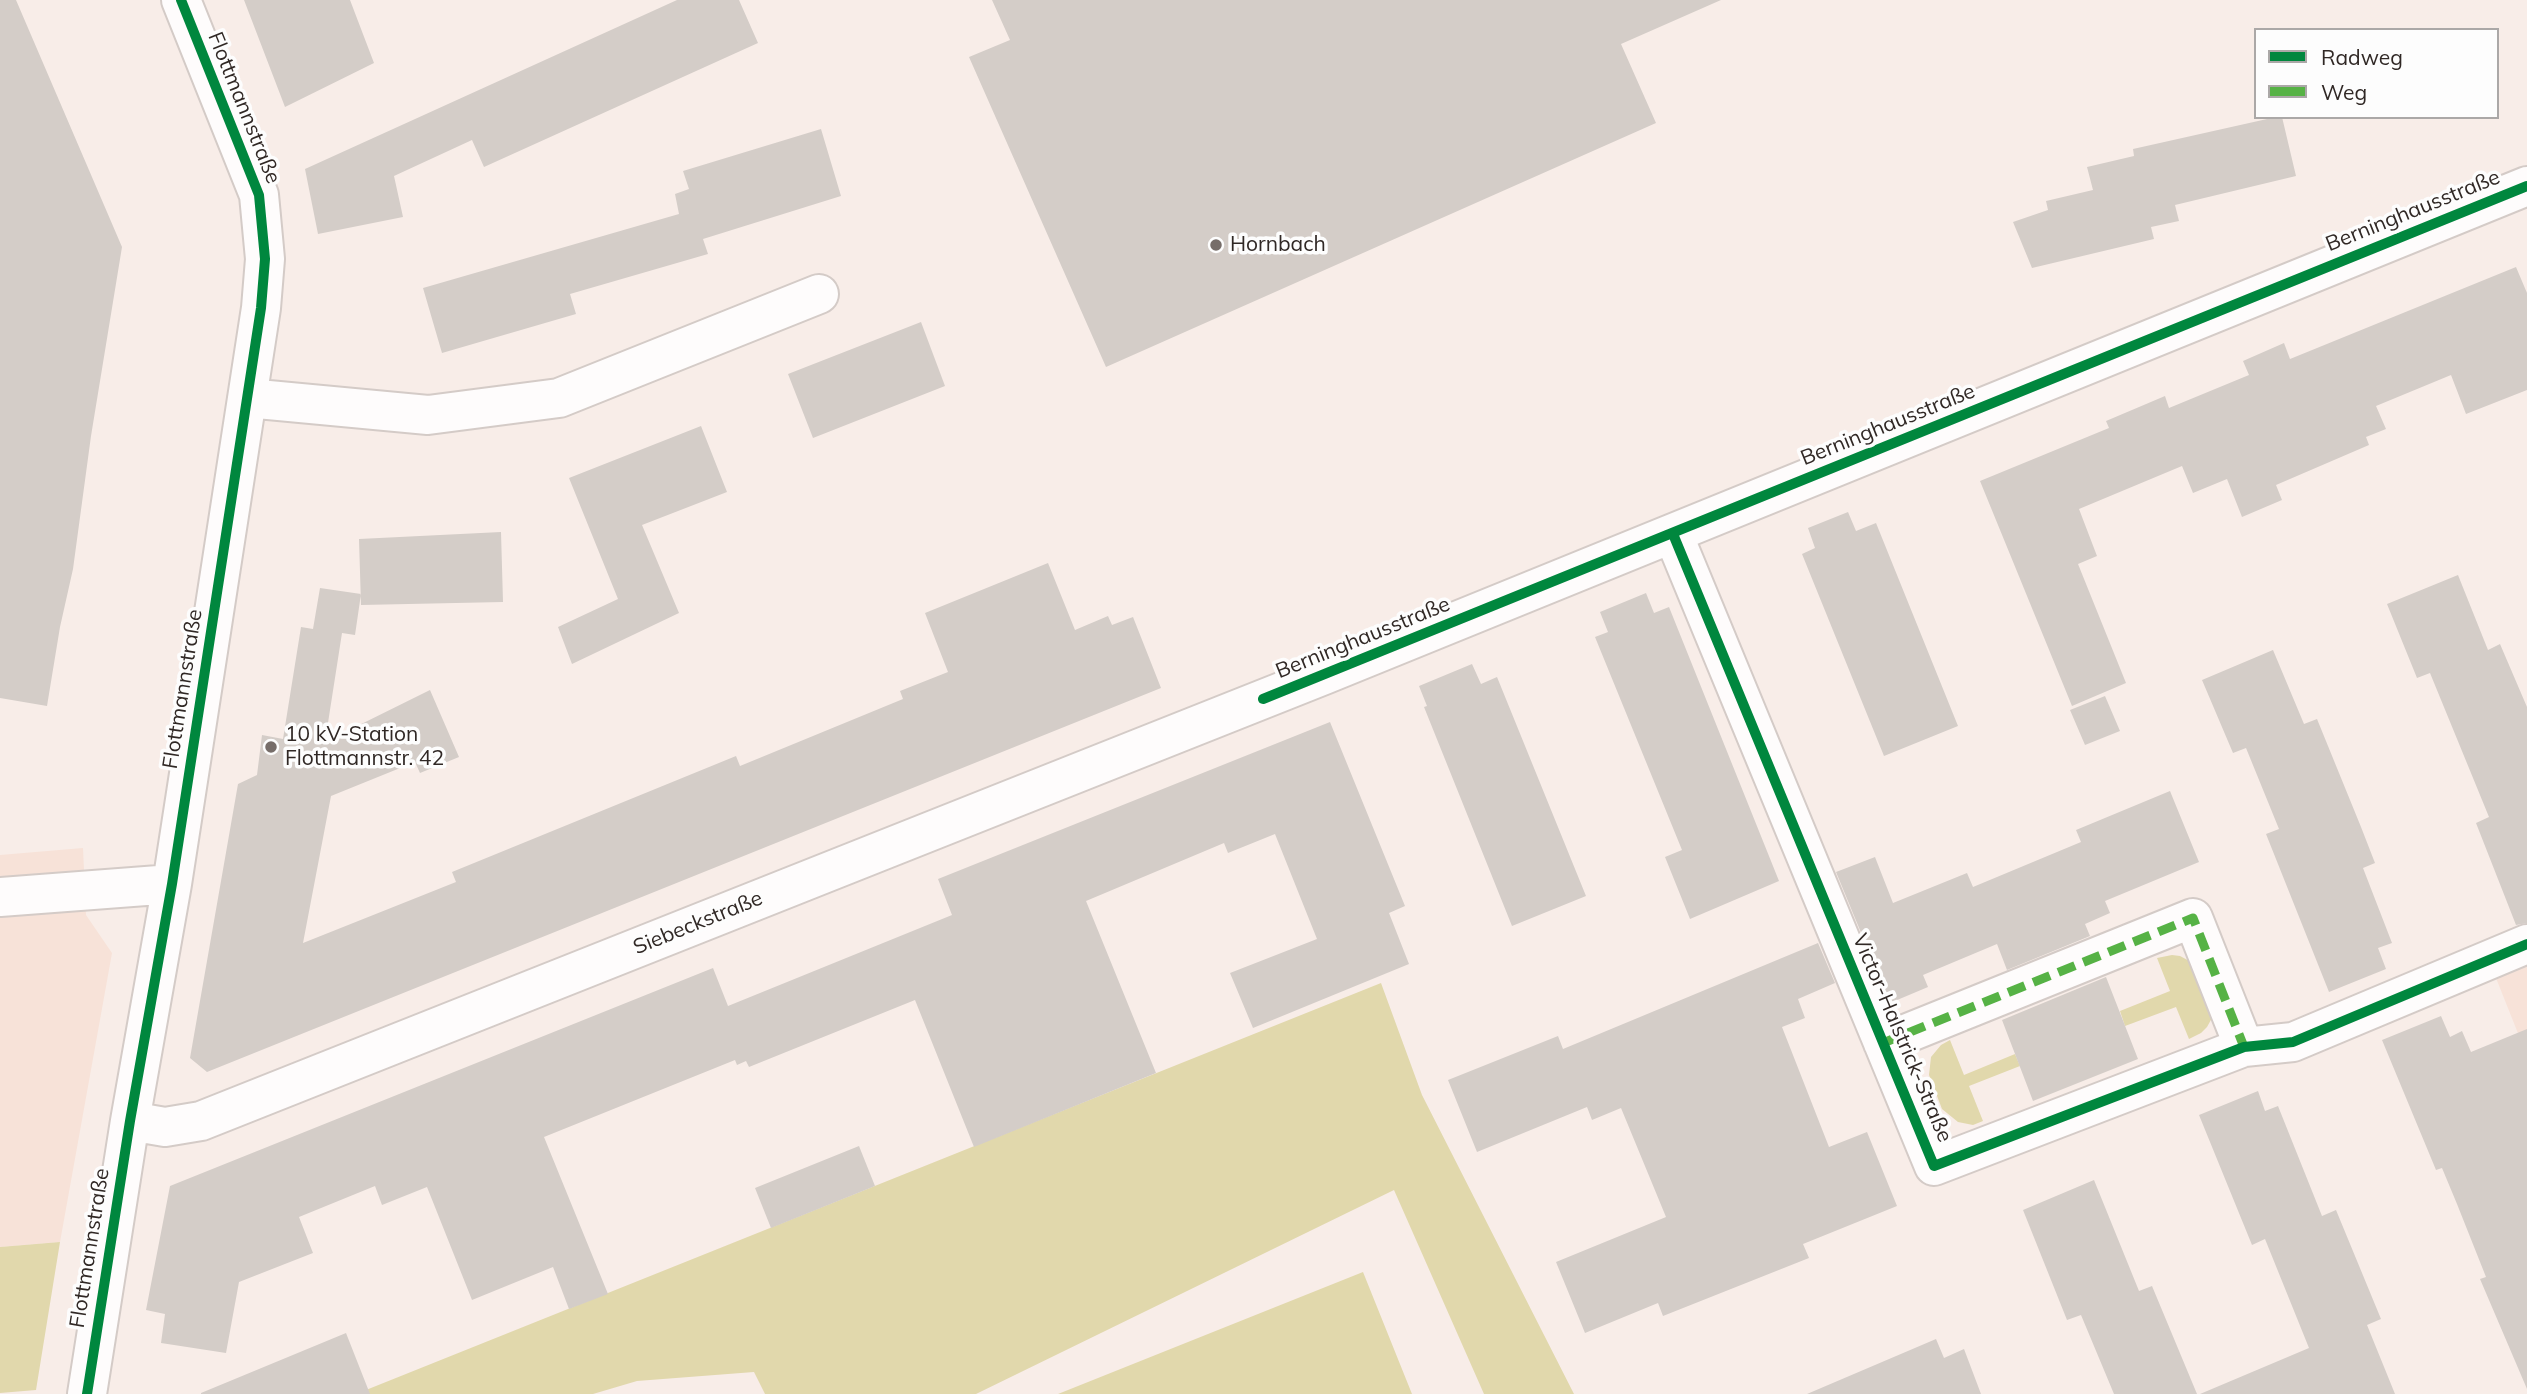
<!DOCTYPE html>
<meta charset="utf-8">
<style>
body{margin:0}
#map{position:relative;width:2527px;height:1394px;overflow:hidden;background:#f8ede8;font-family:Mulish,sans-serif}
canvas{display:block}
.legend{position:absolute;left:2254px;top:28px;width:245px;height:91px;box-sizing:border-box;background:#fdfdfd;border:2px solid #aba8a7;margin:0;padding:9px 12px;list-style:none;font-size:21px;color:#302825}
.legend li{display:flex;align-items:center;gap:14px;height:35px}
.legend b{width:35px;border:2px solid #aba8a7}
</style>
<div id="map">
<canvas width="2527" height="1394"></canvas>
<ul class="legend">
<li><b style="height:9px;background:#00873e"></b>Radweg</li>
<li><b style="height:9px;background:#56b245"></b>Weg</li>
</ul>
</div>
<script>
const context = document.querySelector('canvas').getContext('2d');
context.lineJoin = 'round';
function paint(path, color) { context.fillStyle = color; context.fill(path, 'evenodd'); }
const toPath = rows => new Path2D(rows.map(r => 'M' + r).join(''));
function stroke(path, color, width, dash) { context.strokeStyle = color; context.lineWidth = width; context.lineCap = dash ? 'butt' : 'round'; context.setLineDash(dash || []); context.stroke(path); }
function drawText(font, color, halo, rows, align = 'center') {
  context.font = font + ' Mulish,sans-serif'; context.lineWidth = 7; context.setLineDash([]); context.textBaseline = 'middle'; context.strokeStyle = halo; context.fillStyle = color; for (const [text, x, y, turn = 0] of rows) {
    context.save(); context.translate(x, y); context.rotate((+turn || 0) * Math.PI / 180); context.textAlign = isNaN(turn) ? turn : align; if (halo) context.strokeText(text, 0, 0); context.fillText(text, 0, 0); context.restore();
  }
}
paint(toPath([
 [83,848,86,915,112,953,60,1242,0,1247,0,855],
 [2527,959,2527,1056,2494,973]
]), '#f7e2d8');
paint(toPath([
 [2172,955,2180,956,2195,964,2213,1008,2212,1018,2207,1027,2201,1033,2189,1039,2176,1007,2125,1026,2120,1011,2170,991,2157,958],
 [1381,983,1422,1095,1574,1394,1484,1394,1394,1190,976,1394,765,1394,754,1372,637,1381,593,1394,356,1394],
 [1950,1040,1964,1075,2015,1054,2020,1066,1969,1086,1983,1121,1973,1125,1958,1122,1942,1109,1929,1075,1931,1057,1941,1045],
 [60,1242,36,1390,0,1393,0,1247],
 [1363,1272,1412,1394,1058,1394]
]), '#e1d8ac');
paint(toPath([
 [0,0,16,0,122,247,91,436,73,569,60,627,47,706,0,698],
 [244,0,350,0,374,63,285,107],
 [677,0,739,0,758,43,484,167,472,140,394,176,403,217,318,234,305,169],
 [992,0,1721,0,1621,44,1656,123,1106,367,969,57,1010,40],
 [2276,117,2282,117,2296,176,2175,205,2179,221,2151,227,2154,239,2032,268,2013,222,2048,210,2046,201,2093,190,2087,167,2134,156,2133,149],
 [821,129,841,196,703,239,708,254,570,294,576,314,442,353,423,288,679,214,675,194,689,189,683,171],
 [2516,267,2527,293,2527,390,2466,414,2451,375,2376,406,2386,429,2366,437,2369,445,2276,485,2282,500,2242,517,2227,479,2193,493,2182,466,2079,509,2097,556,2078,564,2126,683,2072,706,1980,481,2109,428,2106,421,2165,396,2169,408,2249,375,2243,361,2284,343,2290,359],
 [921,322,945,386,813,438,788,374],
 [701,426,727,492,642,525,679,613,572,664,558,627,618,599,569,478],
 [1848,512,1856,531,1876,523,1958,726,1884,756,1802,554,1815,548,1808,528],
 [501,532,503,602,361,605,359,539],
 [1048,563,1075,630,1108,616,1112,625,1133,617,1161,688,207,1072,190,1058,238,784,257,775,262,735,283,739,301,627,313,629,320,588,361,594,355,635,342,633,325,742,430,690,459,757,420,773,415,762,331,796,303,943,456,882,452,872,736,756,740,766,903,699,900,691,948,672,925,613],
 [2458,575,2488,650,2500,644,2527,707,2527,923,2516,925,2476,823,2489,817,2430,673,2417,678,2387,604],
 [1646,593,1654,613,1669,607,1779,881,1690,919,1665,857,1682,850,1595,637,1608,632,1600,612],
 [2273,650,2304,724,2317,719,2361,827,2375,863,2363,868,2392,943,2378,948,2386,969,2329,992,2266,834,2279,829,2246,748,2233,753,2202,680],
 [1472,664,1481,684,1497,677,1586,896,1512,926,1424,707,1427,706,1419,686],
 [2105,696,2120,731,2085,745,2070,710],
 [1330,722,1405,906,1389,913,1409,964,1253,1028,1230,973,1317,939,1275,834,1228,853,1224,843,1086,901,1156,1073,974,1147,915,1000,749,1067,746,1061,737,1065,735,1060,544,1137,608,1294,569,1309,553,1267,472,1300,427,1187,382,1205,375,1186,299,1217,313,1253,239,1282,226,1353,161,1343,165,1314,146,1310,170,1186,713,968,728,1006,952,915,938,879],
 [2170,791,2199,862,2105,901,2110,913,2085,924,2090,936,2007,970,1997,944,1923,975,1928,987,1890,1003,1836,872,1875,857,1893,903,1967,873,1973,887,2081,842,2076,830],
 [1818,943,1835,983,1798,999,1805,1018,1782,1027,1829,1147,1867,1132,1897,1206,1803,1244,1809,1258,1663,1316,1658,1303,1585,1333,1556,1262,1666,1217,1621,1108,1592,1120,1587,1107,1477,1152,1448,1080,1558,1036,1563,1049],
 [2106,977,2138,1059,2033,1101,2002,1020],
 [2441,1016,2450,1037,2462,1031,2471,1052,2527,1029,2527,1389,2480,1279,2486,1277,2457,1204,2442,1168,2436,1170,2382,1040],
 [2258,1091,2265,1111,2278,1106,2322,1216,2336,1210,2381,1319,2367,1325,2395,1394,2200,1394,2309,1348,2265,1239,2252,1245,2199,1115],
 [859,1146,875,1186,771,1228,755,1188],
 [2094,1180,2139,1291,2152,1286,2197,1394,2114,1394,2081,1315,2067,1320,2023,1210],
 [346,1333,370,1394,201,1394,201,1393],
 [1936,1339,1944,1358,1964,1349,1981,1394,1807,1394]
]), '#d4cdc8');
const minor = toPath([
 [247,398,428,415,559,398,819,294],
 [1673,534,1934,1166,2244,1047,2293,1042,2527,944],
 [0,897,172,884],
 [1883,1043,2193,918,2244,1047],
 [130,1121,165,1127,201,1121,1324,675,2527,186],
 [87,1394,130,1121,172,884,261,308,265,259,259,195,181,0]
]);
stroke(minor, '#d4cbc7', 42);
stroke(minor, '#fefcfc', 38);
stroke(toPath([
 [1883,1043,2193,918,2244,1047]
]), '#56b245', 9, [18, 9]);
stroke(toPath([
 [1673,534,1934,1166,2244,1047,2293,1042,2527,944],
 [1263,699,2527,186],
 [87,1394,130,1121,172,884,261,308,265,259,259,195,181,0]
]), '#00873e', 10);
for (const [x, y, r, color] of [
 [1216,245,7,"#766d69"],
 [271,747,7,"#766d69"]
]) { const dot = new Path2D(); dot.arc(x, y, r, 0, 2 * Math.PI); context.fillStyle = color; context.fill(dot); stroke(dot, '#fdfdfd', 2.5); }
drawText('21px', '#302825', '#fdfdfd', [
 ["Flottmannstraße",244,108,68],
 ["Berninghausstraße",2413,211,-22],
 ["Berninghausstraße",1888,425,-22],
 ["Berninghausstraße",1363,638,-22],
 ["Flottmannstraße",183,689,-81],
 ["Siebeckstraße",698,923,-22],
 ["Victor-Halstrick-Straße",1902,1038,67],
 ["Flottmannstraße",90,1248,-81]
]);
drawText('21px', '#302825', '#fdfdfd', [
 ["Hornbach",1230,245],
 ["10 kV-Station",285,735],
 ["Flottmannstr. 42",285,759]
], 'left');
</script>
